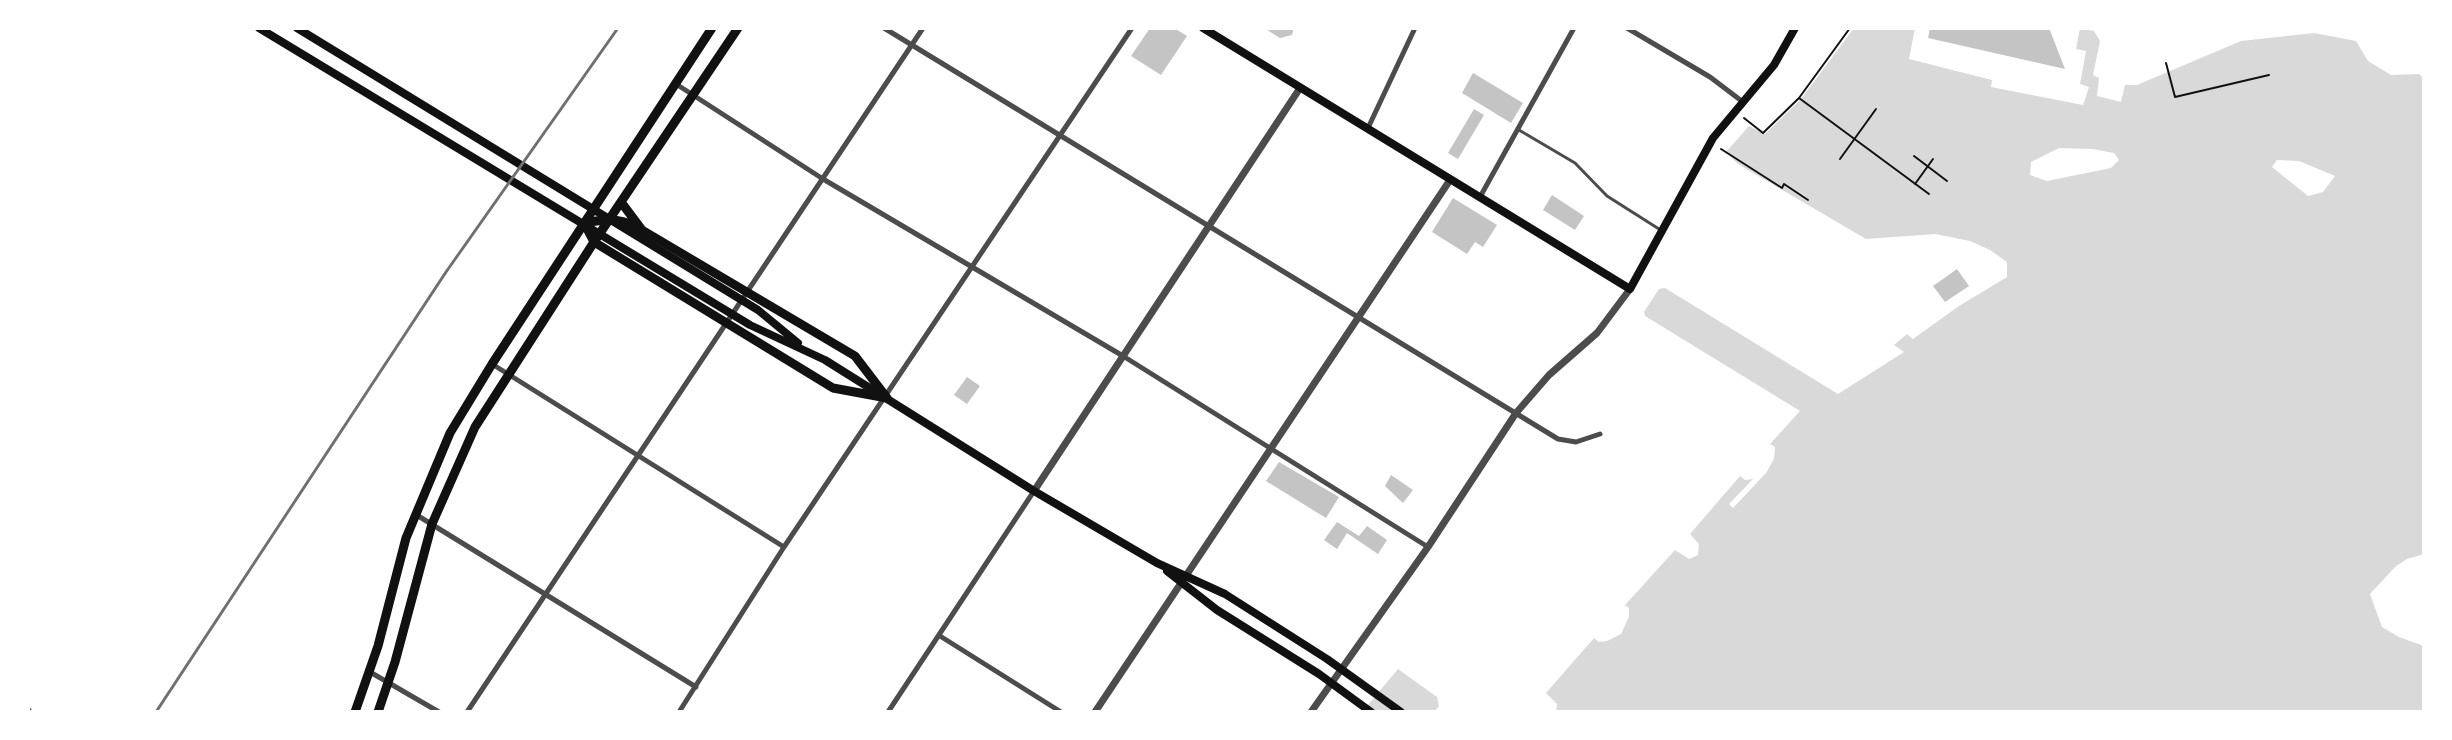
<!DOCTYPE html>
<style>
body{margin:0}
#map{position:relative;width:2452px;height:740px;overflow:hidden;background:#fff;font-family:Inter,sans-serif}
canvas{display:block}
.frame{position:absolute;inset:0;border:30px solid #fff;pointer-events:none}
</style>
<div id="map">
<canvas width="2452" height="740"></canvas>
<div class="frame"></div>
</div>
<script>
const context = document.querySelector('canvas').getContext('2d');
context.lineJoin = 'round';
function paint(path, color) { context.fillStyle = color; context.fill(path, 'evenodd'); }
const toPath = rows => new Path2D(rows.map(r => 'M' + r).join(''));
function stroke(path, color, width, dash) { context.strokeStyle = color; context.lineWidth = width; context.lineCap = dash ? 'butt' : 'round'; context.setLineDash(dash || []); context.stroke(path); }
paint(toPath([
 [1854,28,1915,28,1909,59,1992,80,1991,87,2083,105,2089,87,2080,84,2086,51,2076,49,2080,28,2094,31,2100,41,2093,75,2099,78,2097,96,2121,102,2125,85,2137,85,2241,41,2314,33,2356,41,2368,61,2391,75,2419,74,2424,79,2424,554,2407,559,2396,566,2370,594,2382,627,2399,637,2424,646,2424,712,1556,712,1557,704,1546,693,1594,638,1599,642,1607,641,1621,634,1629,617,1629,608,1625,605,1675,550,1689,559,1698,555,1699,544,1690,534,1740,476,1745,480,1753,479,1729,504,1733,508,1766,473,1774,459,1775,447,1770,444,1800,411,1645,316,1644,312,1659,289,1665,288,1838,394,1904,352,1894,345,1907,334,1913,339,1959,306,2007,277,2007,262,1990,250,1970,241,1935,234,1866,239,1738,164,1726,152,1749,126,1765,134,1801,99],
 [2059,148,2092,149,2114,153,2119,160,2111,168,2047,181,2030,175,2031,162],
 [2277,160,2299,161,2335,176,2323,192,2308,196,2272,167],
 [1398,669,1437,697,1439,706,1434,712,1362,712]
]), '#d9d9d9');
paint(toPath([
 [1150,28,1174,28,1187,36,1161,75,1131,56],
 [1264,28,1294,28,1292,35,1280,38],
 [1930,28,2049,28,2065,69,1928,38],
 [1473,73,1523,103,1511,123,1462,93],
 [1474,109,1484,115,1458,159,1448,153],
 [1552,195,1584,216,1575,230,1543,210],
 [1453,198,1497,225,1483,247,1475,242,1467,254,1432,232],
 [1957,269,1969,286,1945,302,1933,286],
 [967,377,980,386,967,404,954,395],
 [1279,462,1339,497,1326,518,1266,481],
 [1391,475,1413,490,1403,503,1385,486],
 [1337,522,1359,536,1367,526,1387,540,1378,554,1347,533,1337,549,1324,540]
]), '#c4c4c4');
stroke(toPath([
 [2166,63,2175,97,2269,75],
 [1799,98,1929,194],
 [1744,118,1763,133,1799,98,1850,28],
 [1721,149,1782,188,1784,184,1808,200],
 [1914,156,1947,181],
 [1840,159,1876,109],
 [1915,184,1933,159]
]), '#111', 2);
stroke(toPath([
 [1519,130,1575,163,1607,196,1659,229]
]), '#4c4c4c', 3);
stroke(toPath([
 [884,28,1558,439,1576,442,1600,434],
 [1627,28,1710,77,1743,102],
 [676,84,823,179,1123,356,1428,547],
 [1368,128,1415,28],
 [1480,197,1574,28],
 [492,364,784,547],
 [415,514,696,687],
 [940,636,1061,712],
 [370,672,439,712],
 [28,709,30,712],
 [467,712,923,28],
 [679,712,784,547,1132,28],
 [888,712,1034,491]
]), '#4c4c4c', 5);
stroke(toPath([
 [1034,491,1300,88],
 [1095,712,1450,180],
 [1311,712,1428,547,1516,413,1549,375,1597,333,1630,289]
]), '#4c4c4c', 7);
stroke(toPath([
 [259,28,750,325,825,360,1034,491,1157,563,1225,594,1327,659,1401,712],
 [297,28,758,310,798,343],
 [1203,28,1630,289,1713,138,1774,65,1795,28],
 [1167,571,1217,610,1319,674,1371,712]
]), '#111', 8);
stroke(toPath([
 [621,202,642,230,855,356,887,398],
 [584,223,594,242,833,388,887,398],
 [584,223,609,219,624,222,638,228],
 [355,712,378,646,406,538,450,433,492,364,712,28],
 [378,712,395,662,432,524,475,427,594,242,738,28]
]), '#111', 9);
stroke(toPath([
 [156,712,446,272,618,28]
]), '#707070', 3);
</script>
